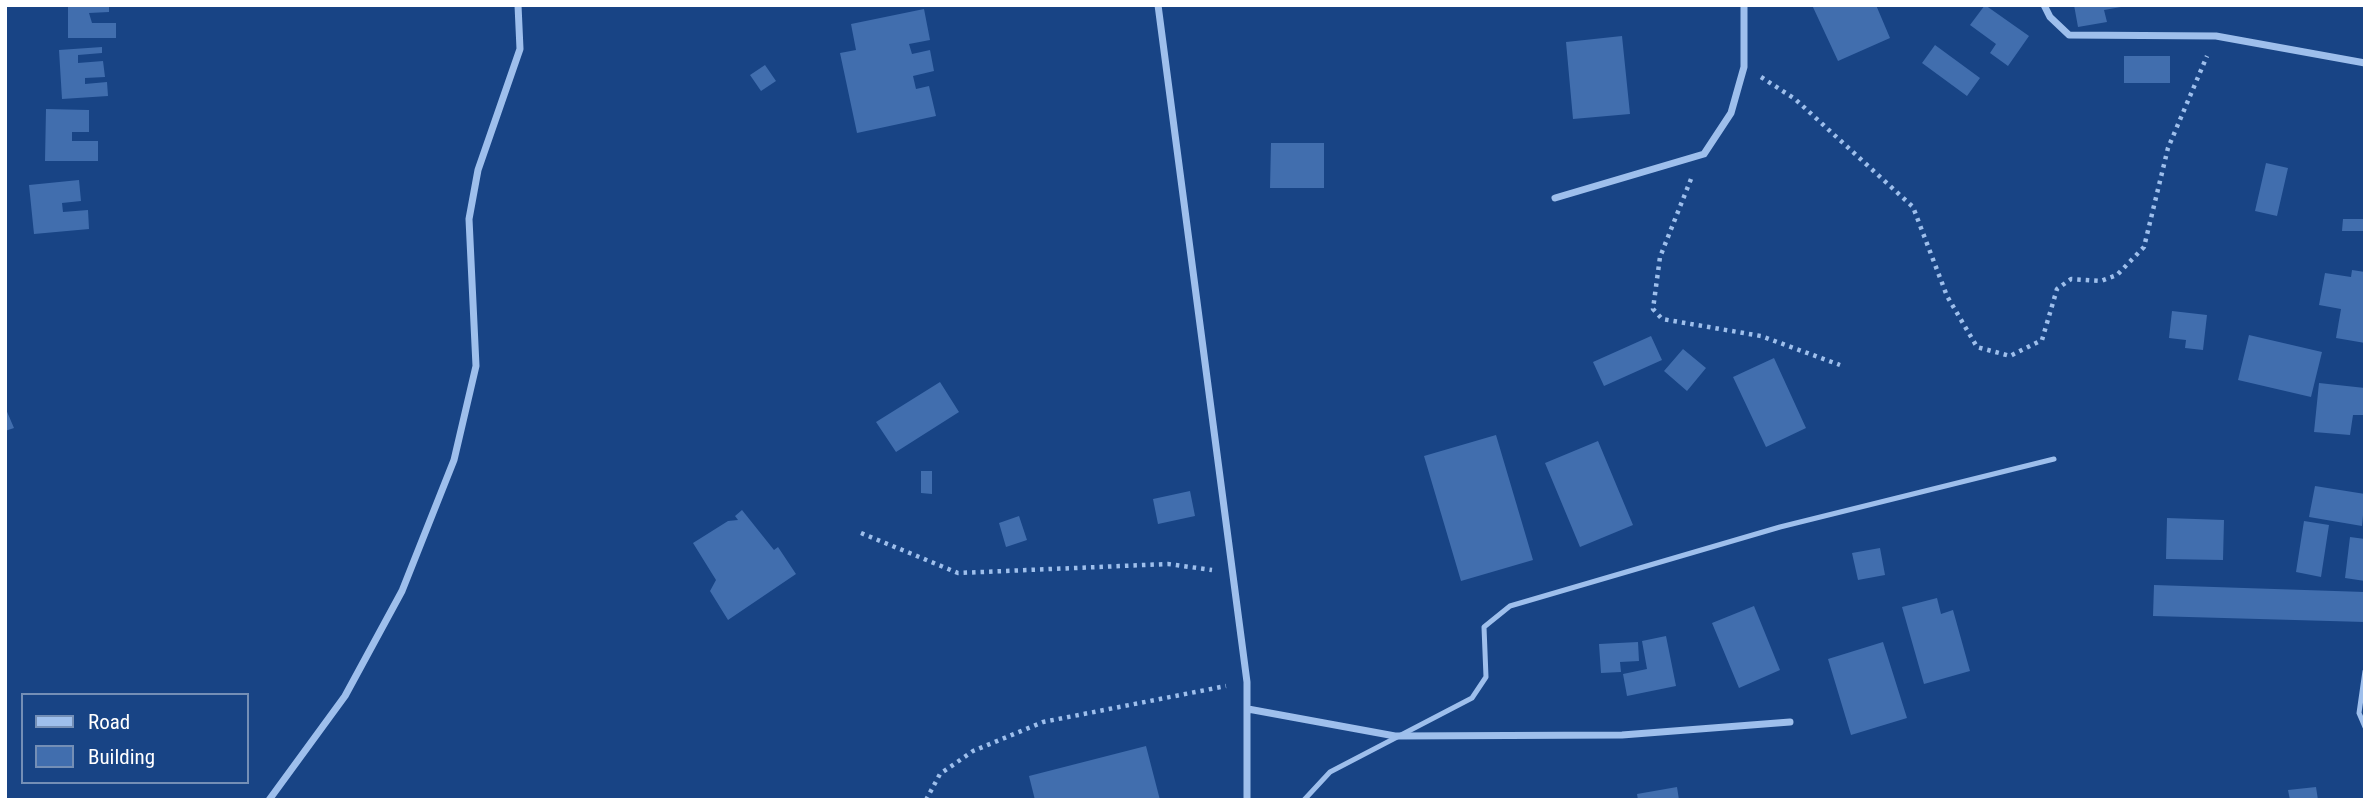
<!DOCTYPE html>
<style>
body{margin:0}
#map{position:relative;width:2370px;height:805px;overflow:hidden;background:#184485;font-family:"Roboto Condensed",sans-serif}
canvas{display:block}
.frame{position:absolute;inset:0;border:7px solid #fff;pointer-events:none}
.legend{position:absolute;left:21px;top:693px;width:228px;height:91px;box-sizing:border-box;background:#184485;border:2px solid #748fb6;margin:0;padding:9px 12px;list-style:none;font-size:21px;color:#fff}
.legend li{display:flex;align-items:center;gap:14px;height:35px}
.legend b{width:35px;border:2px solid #748fb6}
</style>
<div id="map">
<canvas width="2370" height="805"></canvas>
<div class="frame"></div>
<ul class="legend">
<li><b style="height:9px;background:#9ebfec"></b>Road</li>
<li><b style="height:19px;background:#416eae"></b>Building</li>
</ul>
</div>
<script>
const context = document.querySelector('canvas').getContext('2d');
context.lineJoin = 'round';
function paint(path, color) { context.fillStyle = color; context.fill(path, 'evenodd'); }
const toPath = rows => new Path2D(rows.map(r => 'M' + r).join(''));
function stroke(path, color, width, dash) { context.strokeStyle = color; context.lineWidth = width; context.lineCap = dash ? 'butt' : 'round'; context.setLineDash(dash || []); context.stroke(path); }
paint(toPath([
 [68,5,109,5,109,12,89,13,92,23,116,23,116,38,68,38],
 [1812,5,1876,5,1890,38,1838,61],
 [1985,5,2029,36,2008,66,1990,53,1996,44,1970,25],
 [2074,5,2121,5,2121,7,2104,10,2107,22,2078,27],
 [924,9,930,40,909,44,912,54,930,50,934,71,913,76,916,89,929,86,936,116,857,133,840,53,856,50,851,24],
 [1622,36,1630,114,1573,119,1566,42],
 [1935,45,1980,78,1967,96,1922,63],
 [102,47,102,53,78,55,78,63,103,61,105,77,85,78,85,84,107,82,108,96,62,99,59,50],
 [2124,56,2170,56,2170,83,2124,83],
 [765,65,776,81,761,91,750,75],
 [46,109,89,110,89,132,72,132,72,141,98,141,98,161,45,161],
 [1271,143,1324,143,1324,188,1270,188],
 [2266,163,2288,168,2277,216,2255,211],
 [79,180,81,201,62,203,63,212,88,210,89,229,34,234,29,185],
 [2343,219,2365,219,2365,231,2342,231],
 [2352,270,2365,272,2365,343,2336,338,2341,309,2319,305,2325,273,2351,277],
 [2172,311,2207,315,2203,350,2185,348,2186,340,2169,338],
 [2249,335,2322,352,2311,397,2238,380],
 [1651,336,1662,360,1604,386,1593,362],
 [1683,349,1706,368,1687,391,1664,371],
 [1774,358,1806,428,1766,447,1733,377],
 [940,382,959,412,896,452,876,422],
 [2319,383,2365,388,2363,415,2353,415,2350,435,2314,432],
 [5,407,14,428,5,431],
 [1496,435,1533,560,1461,581,1424,456],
 [1598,441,1633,525,1580,547,1545,463],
 [921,471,932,471,932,494,921,493],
 [2315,486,2365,494,2362,526,2309,517],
 [1190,491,1195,516,1158,524,1153,499],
 [742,510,774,550,778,547,796,574,728,620,710,591,716,580,693,543,728,521,738,520,735,516],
 [1019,516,1027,540,1006,547,999,523],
 [2167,518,2224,520,2223,560,2166,559],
 [2304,521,2329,525,2321,577,2296,572],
 [2350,537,2365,539,2365,581,2345,578],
 [1880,548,1885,575,1858,580,1852,553],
 [2154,585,2365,592,2365,622,2153,616],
 [1937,598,1941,614,1953,610,1970,671,1924,684,1902,607],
 [1754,606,1780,670,1739,688,1712,623],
 [1666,636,1676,686,1627,696,1623,674,1647,669,1642,641],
 [1638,642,1639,661,1620,662,1621,672,1601,673,1599,644],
 [1883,642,1907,718,1851,735,1828,659],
 [1146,746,1160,800,1035,800,1029,776],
 [1677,787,1679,800,1638,800,1637,794],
 [2316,787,2318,800,2290,800,2288,790]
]), '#416eae');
stroke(toPath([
 [1761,77,1795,99,1913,207,1947,296,1977,347,2010,356,2042,340,2057,289,2071,279,2101,281,2117,275,2144,247,2168,148,2207,56],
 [1691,179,1660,257,1653,309,1662,319,1761,336,1840,365],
 [861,533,958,573,1168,564,1212,570],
 [926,800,940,774,973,751,1043,722,1226,686]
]), '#9ebfec', 4.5, [3.5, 5]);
stroke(toPath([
 [2365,671,2359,713,2365,727],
 [1304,800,1330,772,1472,698,1486,677,1484,627,1510,606,1780,527,2054,459]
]), '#9ebfec', 5);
stroke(toPath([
 [1158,5,1247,682,1247,800],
 [2044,5,2050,17,2069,35,2216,36,2365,63],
 [1555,198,1704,154,1731,113,1744,67,1744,5],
 [1248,709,1395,736,1622,735,1790,722],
 [269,800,345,696,402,591,454,460,476,366,469,219,478,170,520,49,518,5]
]), '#9ebfec', 7);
</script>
